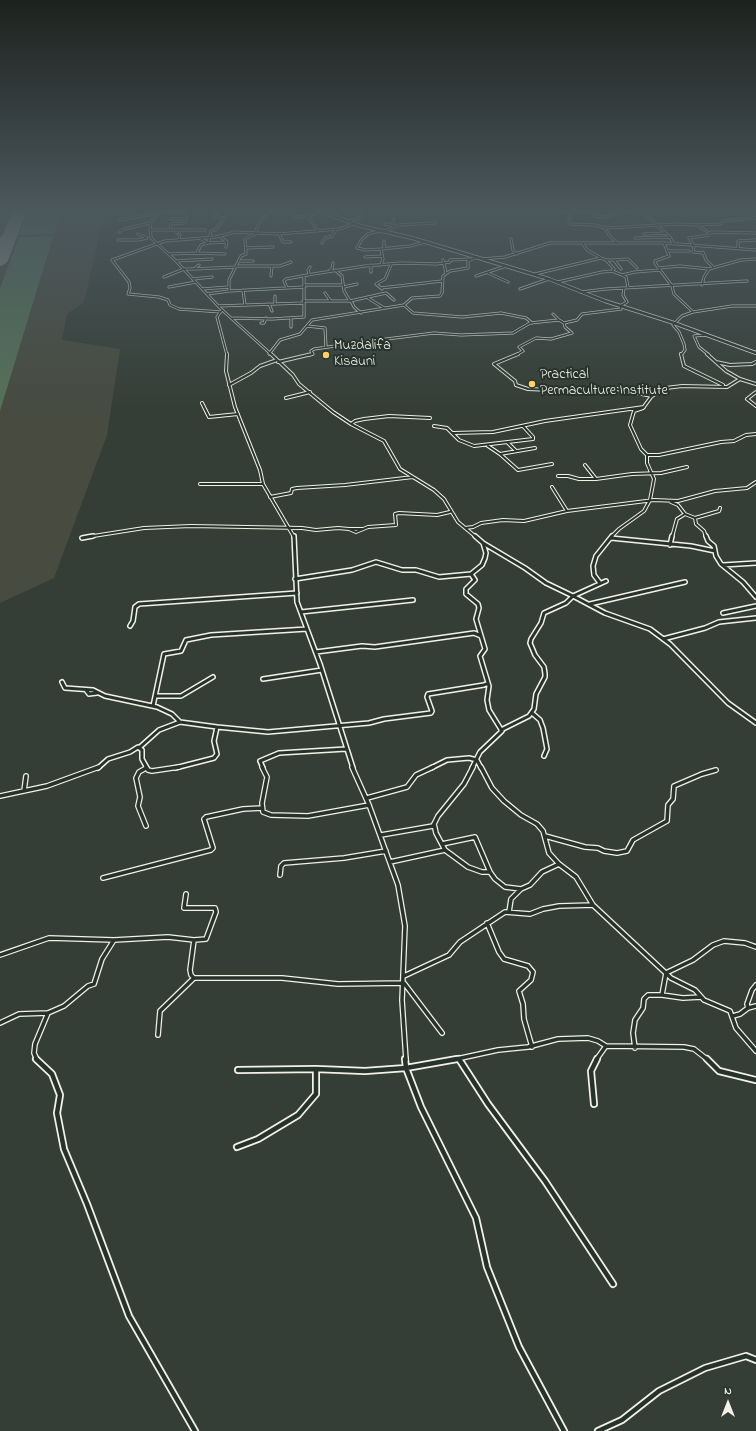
<!DOCTYPE html>
<style>
body{margin:0}
#map{position:relative;width:756px;height:1431px;overflow:hidden;background:#353e36;font-family:"Indie Flower",sans-serif}
canvas{display:block}
.north{position:absolute;left:708px;top:1383px;width:40px;height:40px;-webkit-text-stroke:3px #26332d;paint-order:stroke;rotate:0deg;font-size:11px;font-weight:700;line-height:16px;text-align:center;color:#f4f1e8}
.north::after{content:'';display:block;margin:auto;width:14px;height:18px;background:#f4f1e8;clip-path:polygon(50% 0,100% 100%,50% 72%,0 100%)}
</style>
<div id="map">
<canvas width="756" height="1431"></canvas>
<div class="north">N</div>
</div>
<script>
const context = document.querySelector('canvas').getContext('2d');
context.lineJoin = 'round';
function paint(path, color) { context.fillStyle = color; context.fill(path, 'evenodd'); }
const toPath = rows => new Path2D(rows.map(r => 'M' + r).join(''));
function stroke(path, color, width, dash) { context.strokeStyle = color; context.lineWidth = width; context.lineCap = dash ? 'butt' : 'round'; context.setLineDash(dash || []); context.stroke(path); }
function drawText(font, color, halo, rows, align = 'center') {
  context.font = font + ' "Indie Flower",sans-serif'; context.lineWidth = 4; context.setLineDash([]); context.textBaseline = 'middle'; context.strokeStyle = halo; context.fillStyle = color; for (const [text, x, y, turn = 0] of rows) {
    context.save(); context.translate(x, y); context.rotate((+turn || 0) * Math.PI / 180); context.textAlign = isNaN(turn) ? turn : align; if (halo) context.strokeText(text, 0, 0); context.fillText(text, 0, 0); context.restore();
  }
}
paint(toPath([
 [0,212,105,212,101,228,99,228,97,237,99,237,84,302,67,314,62,340,120,349,107,435,54,578,0,603]
]), '#474b40');
paint(toPath([
 [28,212,61,212,54,234,19,235],
 [52,236,53,237,0,411,0,288,19,237]
]), '#567259');
paint(toPath([
 [8,233,13,234,0,241,0,237,8,233]
]), '#94988f');
paint(toPath([
 [12,212,26,212,8,261,5,264,0,266,0,242,12,212]
]), '#94988f');
const minorFar4 = toPath([
 [160,212,150,223,151,238,176,261,220,308,272,355],
 [164,212,187,213],
 [561,212,593,212,595,216,604,217,619,213,632,212],
 [570,212,569,223,571,224,595,225,605,228,678,224,697,225,709,233],
 [643,212,670,237,673,243],
 [295,217,308,216],
 [170,219,186,219],
 [119,220,159,213],
 [348,221,362,217,364,214,362,212],
 [385,224,395,226],
 [392,225,394,219],
 [697,225,721,224,722,221,756,218],
 [605,228,609,235,617,243],
 [150,230,205,230],
 [170,230,171,224,184,223,188,212],
 [178,230,177,233,180,235,179,240],
 [318,231,308,216,320,212],
 [379,231,368,234,362,239,357,248,366,250,381,249],
 [119,232,124,229,150,223],
 [383,232,399,225,435,223],
 [138,234,147,238],
 [279,234,283,242,291,242],
 [644,234,666,233],
 [220,236,227,242,226,247],
 [200,238,208,243,227,242],
 [635,238,670,237],
 [511,239,513,250,517,254],
 [118,240,138,240,147,238],
 [384,241,384,248],
 [322,243,325,238,332,236,336,230],
 [664,243,669,256,655,261,655,263,672,286,674,294,693,312],
 [583,244,587,250,601,258,606,260,614,260,621,269],
 [246,248,273,247],
 [738,249,738,241,756,240],
 [668,251,689,251],
 [703,252,706,260,713,267],
 [197,253,225,254],
 [703,253,693,252,694,246,689,238,709,235,711,232,756,233],
 [169,254,197,253,201,245,208,243,211,231,215,230,225,218,214,216,215,212],
 [365,257,382,256],
 [482,259,505,257,550,243,664,243,756,250],
 [443,260,446,273],
 [606,260,614,269,612,271],
 [614,260,628,259,637,268],
 [176,261,212,259],
 [240,261,253,261],
 [371,265,371,272],
 [381,265,383,259,381,249,410,246,425,242],
 [237,266,280,266,291,262],
 [658,268,680,266,709,269,741,260,756,259],
 [194,269,236,267],
 [330,270,332,269,333,263],
 [335,270,342,276,344,291,350,301,386,293],
 [488,273,508,282],
 [309,274,308,270,310,267],
 [535,274,601,258],
 [271,276,272,266],
 [476,276,506,266],
 [164,277,184,269,194,269,199,265],
 [193,279,212,277],
 [558,282,602,272,612,271,622,275],
 [305,285,343,285],
 [702,285,704,277,709,269],
 [169,287,196,282],
 [344,287,357,284],
 [628,287,626,277,622,275,635,272,660,270],
 [287,288,284,281,286,279,313,274,365,266,401,263,437,264,450,262,450,260,471,259],
 [381,288,442,281],
 [202,289,228,287],
 [382,289,376,284,385,279,391,265],
 [520,289,549,279],
 [243,290,245,305],
 [229,291,229,280,241,256,246,254,245,239,255,234,260,220,270,212],
 [581,292,606,289,747,281],
 [325,293,330,300],
 [386,293,394,300],
 [207,294,229,291,305,287],
 [275,296,275,304],
 [368,298,384,308],
 [303,301,350,301],
 [351,301,354,307,361,313],
 [269,304,272,311],
 [404,305,413,313,462,317,501,313,526,318,532,323],
 [218,306,303,303],
 [222,310,217,317,227,355],
 [221,312,179,309,170,305,168,300,159,297,128,294,130,288,129,282,112,260,165,241,216,237,235,232,279,234,339,229,354,224,357,219],
 [553,314,559,320],
 [231,318,272,319,304,317,304,276],
 [291,318,291,327],
 [261,323,264,323,266,318],
 [307,326,325,328,326,347],
 [706,335,694,336,699,347,709,355],
 [269,354,280,340,300,334,312,320,404,305,412,298,440,296,442,293,443,276,450,271,468,268,468,261,477,257],
 [309,355,313,354,311,351,314,349,371,341,434,333,461,335,513,333,530,323,559,320,564,323],
 [516,355,523,351,519,347,536,338,551,339,572,333,565,327,564,323,577,320,582,314,621,309,620,306,627,302,623,295,624,288],
 [681,355,685,350,684,344,679,332,673,325,682,316,693,312,732,306,756,306]
]);
const minorFar3 = toPath([
 [227,354,226,371,235,407,260,470,263,484,294,537],
 [271,354,293,375,299,384,333,412,351,424,384,441,400,469,434,490,444,499,458,522,476,537],
 [518,354,494,364,515,381,516,385,528,389,576,391,617,389,652,396],
 [681,354,684,366,723,385],
 [707,354,726,371,740,379],
 [278,362,312,354],
 [716,362,730,365,752,364,756,362],
 [229,385,251,373,260,366,277,360],
 [756,392,747,399,756,406],
 [286,398,310,392],
 [202,403,209,417,238,414],
 [351,424,355,421,364,419,389,416,430,418],
 [434,426,447,428,459,440,474,446,533,439,533,437,523,426],
 [453,433,493,432,545,421,644,407],
 [508,443,516,451],
 [488,446,500,454,535,448],
 [500,454,518,470,552,464],
 [647,455,641,449,630,425,634,411,643,408,651,397,659,391,666,388,682,386,727,387,740,379,756,384],
 [585,465,596,479],
 [558,476,568,476,579,479,596,479,632,474,661,473,687,467],
 [200,484,263,484],
 [552,487,567,511],
 [270,497,291,493,292,489,297,488,345,485,413,477],
 [671,502,678,505,685,514],
 [465,528,473,527,481,523,503,520,524,521,567,511,654,500,678,501,715,491,747,488,756,482],
 [349,529,363,529],
 [87,537,144,528,191,526,302,528,316,530,338,528,349,529,356,532,368,527,396,525,395,514,399,513,437,515,450,512],
 [611,537,619,529,644,511,650,500,654,479,647,463,647,455,659,455,721,442,734,441,746,435,756,434],
 [672,537,677,519,685,514,695,518],
 [706,537,704,531,696,524,695,518,719,511,720,508]
]);
const minorFar2 = toPath([
 [294,536,297,602,320,664,353,768],
 [475,536,483,543,525,568,546,583,573,596,566,603,544,613,541,623,531,639,530,643,535,655,544,667,545,674,545,677,536,694,534,709,529,716,501,730],
 [706,536,708,541,714,546,716,556,721,564,743,582,756,597],
 [82,538,93,536],
 [611,538,691,546,715,551],
 [670,545,672,536],
 [723,565,756,563],
 [295,579,352,570,376,562,402,570,416,570,439,577,471,574],
 [600,583,594,575,593,566,596,556,612,536],
 [573,596,605,613,650,629,670,644,728,703,756,723],
 [573,596,606,581],
 [590,604,685,582],
 [301,612,413,600],
 [723,613,756,606],
 [130,626,133,621,135,607,139,604,297,593],
 [663,639,705,628,719,622,756,618],
 [316,652,362,646,375,647,474,633,481,636],
 [263,679,322,670],
 [62,682,65,688,93,690,105,696,157,707,172,714,180,722,217,727],
 [86,690,89,694,97,693],
 [157,696,181,696,213,677],
 [153,706,164,654,181,651,186,640,211,635,307,629],
 [532,713,540,720,543,728,547,749,544,756],
 [140,747,159,730,180,722],
 [98,768,108,759,130,752,138,747,142,750,142,759,147,768],
 [175,768,214,758,217,754,214,741,217,727,268,732,369,723,384,719,431,713,432,711,427,697,428,694,484,685,488,683],
 [263,768,260,761,279,753,346,749],
 [431,768,447,760,469,758,477,760,481,768],
 [472,768,480,752,502,731,489,710,487,700,489,686,480,656,485,649,476,619,479,608,478,604,466,594,466,589,475,580,471,574,482,565,485,558,486,553,483,543]
]);
const minorFar1 = toPath([
 [146,767,148,770,152,771,179,767],
 [262,767,267,777,262,803,263,812,271,815,308,816,369,805],
 [352,767,369,805,398,885,405,926,402,1000,406,1060],
 [481,767,492,788,504,801,521,815,537,824,543,831,549,853,559,864,576,877,593,905,671,978,695,990,704,1000,730,1011,736,1028,756,1051],
 [146,768,139,772,136,778,140,797,138,806,146,826],
 [24,791,26,776],
 [0,796,47,786,99,767],
 [367,798,407,787,416,775,433,767],
 [434,824,436,833,445,850],
 [381,835,433,826,438,816,464,784,473,767],
 [545,836,585,847,598,848,604,851,617,853,627,851,633,840,667,821,668,805,673,799,674,786,702,774,716,770],
 [442,844,475,837,490,872],
 [390,862,445,850,468,867,482,872,490,872,495,879,505,887,521,889],
 [280,875,281,866,284,863,344,858,386,851],
 [103,878,211,850,213,848,204,819,206,817,243,809,262,808],
 [186,894,184,908,215,908,216,912,206,939,194,940,190,970,191,975,194,978],
 [509,912,511,899,521,889,530,885,542,872,559,864],
 [487,923,499,952,504,959,528,966,533,972,531,980,519,991,523,1004,524,1019,532,1047],
 [0,955,49,938,114,940],
 [404,976,449,955,460,942,505,912,530,914,543,909,559,906,593,905],
 [662,995,683,998,701,997],
 [748,1008,747,1004,752,990,756,985],
 [733,1016,740,1014,748,1008,756,1006],
 [0,1023,19,1014,48,1013,64,1006,88,986,94,984,102,959,114,940,168,937,194,940],
 [158,1035,160,1011,194,978,282,978,338,984,404,983,442,1033],
 [635,1048,633,1033,635,1020,643,1008,644,999,648,995,662,995,666,973,693,960,713,945,724,941,745,943,756,947],
 [37,1060,34,1053,35,1044,48,1013],
 [452,1060,498,1050,528,1047,558,1039,588,1038,598,1041,606,1046,684,1047,694,1049,708,1060],
 [596,1060,606,1046]
]);
const minor = toPath([
 [36,1059,52,1074,60,1095,57,1113,64,1149,87,1204,129,1316,195,1431],
 [405,1059,406,1068,421,1107,476,1218,487,1267,519,1347,564,1431],
 [459,1059,488,1104,545,1181,613,1284],
 [707,1059,719,1071,756,1080],
 [238,1070,316,1069,365,1071,406,1068,457,1059],
 [594,1104,591,1071,597,1059],
 [237,1147,258,1139,298,1115,316,1094,316,1069],
 [598,1431,622,1420,659,1391,705,1368,746,1356,756,1360]
]);
const secondary = toPath([
 [322,212,361,226,412,238,549,279,605,301,674,323,756,353]
]);
stroke(minorFar4, '#f4f1e8', 3);
stroke(minorFar3, '#f4f1e8', 4);
stroke(minorFar2, '#f4f1e8', 6);
stroke(minorFar1, '#f4f1e8', 6);
stroke(minor, '#f4f1e8', 8);
stroke(secondary, '#f4f1e8', 4);
stroke(minorFar4, '#26332d', 1.5);
stroke(minorFar3, '#26332d', 2);
stroke(minorFar2, '#26332d', 3);
stroke(minorFar1, '#26332d', 3.5);
stroke(minor, '#26332d', 4.5);
stroke(secondary, '#26332d', 2.5);
const sky = context.createLinearGradient(0, 0, 0, 412);
sky.addColorStop(0, '#1d221e');
sky.addColorStop(0.51, '#4b585d');
sky.addColorStop(1, '#4b585d00');
context.fillStyle = sky;
context.fillRect(0, 0, 756, 412);
for (const [x, y, r, color] of [
 [326,355,4,"#ffd166"],
 [532,384,4,"#ffd166"]
]) { const dot = new Path2D(); dot.arc(x, y, r, 0, 2 * Math.PI); context.fillStyle = color; context.fill(dot); stroke(dot, '#26332d', 1.5); }
drawText('14px', '#f4f1e8', '#26332d', [
 ["Muzdalifa",334,347],
 ["Kisauni",334,363],
 ["Practical",540,376],
 ["Permaculture Institute",540,392]
], 'left');
</script>
